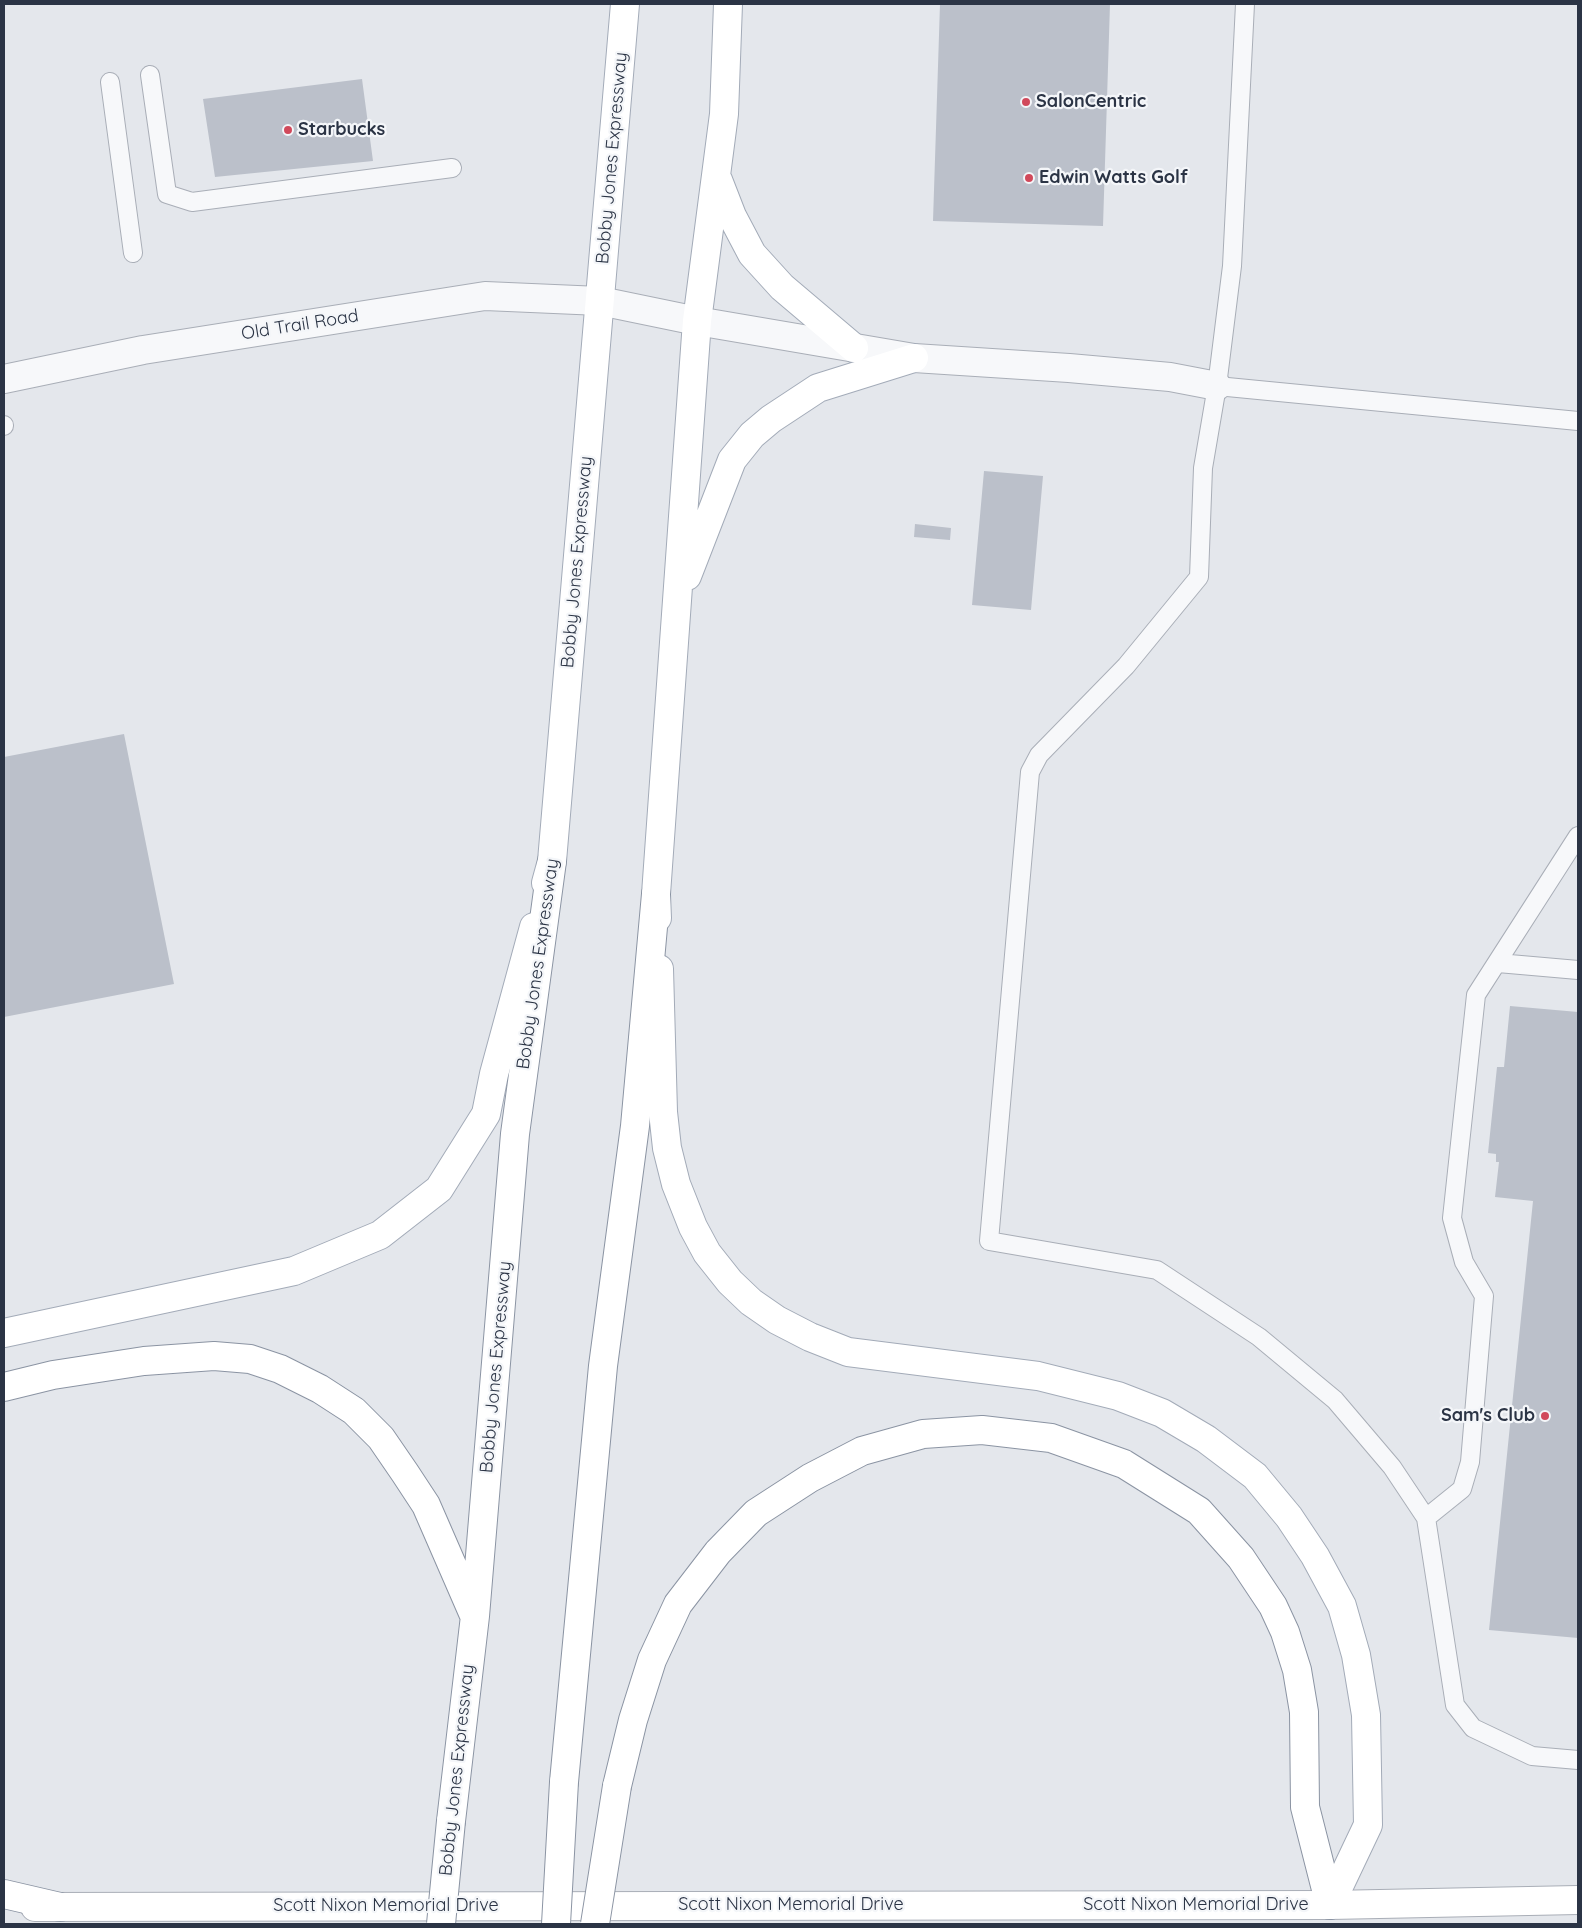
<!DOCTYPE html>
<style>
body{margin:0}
#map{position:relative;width:1582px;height:1928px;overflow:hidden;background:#e4e7ec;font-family:Quicksand,sans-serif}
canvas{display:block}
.frame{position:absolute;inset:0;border:5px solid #2b3445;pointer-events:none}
</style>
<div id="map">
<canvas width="1582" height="1928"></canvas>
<div class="frame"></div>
</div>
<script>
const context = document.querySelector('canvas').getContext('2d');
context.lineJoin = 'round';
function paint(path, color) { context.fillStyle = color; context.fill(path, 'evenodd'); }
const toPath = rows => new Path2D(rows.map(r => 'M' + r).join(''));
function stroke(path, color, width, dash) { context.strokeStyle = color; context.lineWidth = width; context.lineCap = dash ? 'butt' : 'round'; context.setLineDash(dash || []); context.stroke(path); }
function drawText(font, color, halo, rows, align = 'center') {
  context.font = font + ' Quicksand,sans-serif'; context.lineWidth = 4.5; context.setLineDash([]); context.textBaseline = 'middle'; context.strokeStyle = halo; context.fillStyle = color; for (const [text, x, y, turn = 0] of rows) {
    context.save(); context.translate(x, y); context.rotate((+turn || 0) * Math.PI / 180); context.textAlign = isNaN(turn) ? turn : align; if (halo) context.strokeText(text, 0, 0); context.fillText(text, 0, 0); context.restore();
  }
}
paint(toPath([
 [940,4,1110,4,1103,226,933,221],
 [362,79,373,161,215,177,203,99],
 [984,471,1043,476,1031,610,972,605],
 [915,524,951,528,950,540,914,537],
 [124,734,174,984,4,1017,4,757],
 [1510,1006,1578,1012,1578,1638,1489,1630,1533,1201,1495,1197,1499,1162,1496,1162,1496,1154,1488,1153,1497,1067,1504,1067]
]), '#bbc0ca');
const lane = toPath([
 [1245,4,1232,266,1217,386,1203,468,1199,577,1126,666,1039,755,1030,772,989,1241,1157,1270,1259,1337,1335,1400,1392,1467,1426,1518,1455,1705,1473,1728,1532,1756,1578,1760],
 [150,75,167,194,192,202,452,168],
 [110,82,133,253],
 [1217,386,1578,421],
 [4,425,4,426],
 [1498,963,1578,970],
 [1426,1518,1462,1489,1470,1462,1484,1296,1464,1262,1452,1218,1476,995,1578,836]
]);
const street = toPath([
 [4,379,143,350,485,296,600,301,697,321,914,358,1069,368,1170,377,1217,386]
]);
const secondary = toPath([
 [35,1907,1330,1905,1578,1900]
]);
const primary = toPath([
 [718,180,732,216,752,254,782,287,854,348],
 [687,576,732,460,752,435,771,419,818,388,914,358],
 [546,883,552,861,625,4],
 [657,918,656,894,697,321,724,114,728,4],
 [659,969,663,1112,667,1148,676,1184,693,1227,707,1253,730,1282,751,1302,777,1320,810,1337,848,1352,1038,1376,1118,1396,1162,1413,1206,1439,1255,1476,1289,1517,1315,1556,1342,1606,1356,1655,1366,1715,1368,1825,1330,1905],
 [4,1333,294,1271,380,1235,439,1189,486,1114,494,1074,534,927]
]);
const highway = toPath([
 [4,1387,53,1375,144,1361,214,1356,250,1359,280,1369,320,1389,354,1411,381,1438,405,1473,426,1505,473,1613],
 [564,1782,603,1366,635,1126,656,894],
 [617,1786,633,1720,652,1660,678,1604,718,1552,756,1513,810,1478,862,1451,923,1434,982,1430,1051,1438,1124,1464,1199,1511,1241,1558,1273,1606,1285,1632,1297,1670,1304,1712,1305,1807,1330,1905],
 [451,1821,475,1616,515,1134,552,861],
 [4,1894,60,1907]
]);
stroke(lane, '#a9aeb7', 20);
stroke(street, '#a9aeb7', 30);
stroke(secondary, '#a9aeb7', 30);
stroke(primary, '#a3abb8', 30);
stroke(highway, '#8b94a3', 30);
stroke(lane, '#f7f8fa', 18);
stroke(street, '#f7f8fa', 28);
stroke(secondary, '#fff', 28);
stroke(primary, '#fff', 28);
stroke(highway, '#fff', 28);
const highwayBridge = toPath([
 [441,1924,451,1821],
 [556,1924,564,1782],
 [595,1924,617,1786]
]);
stroke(highwayBridge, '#8b94a3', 30, []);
stroke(highwayBridge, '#fff', 28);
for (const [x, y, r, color] of [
 [1026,102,5,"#d1495b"],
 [288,130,5,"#d1495b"],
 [1029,178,5,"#d1495b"],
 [1545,1416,5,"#d1495b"]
]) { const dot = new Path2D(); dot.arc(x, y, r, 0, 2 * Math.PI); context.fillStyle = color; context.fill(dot); stroke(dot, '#f4f6f9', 2); }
drawText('bold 18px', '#2b3445', '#f4f6f9', [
 ["SalonCentric",1036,102],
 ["Starbucks",298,130],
 ["Edwin Watts Golf",1039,178],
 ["Sam's Club",1535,1416,"right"]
], 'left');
drawText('18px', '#2b3445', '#f4f6f9', [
 ["Bobby Jones Expressway",612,158,-85],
 ["Old Trail Road",300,325,-9],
 ["Bobby Jones Expressway",577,562,-85],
 ["Bobby Jones Expressway",538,964,-82],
 ["Bobby Jones Expressway",496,1367,-85],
 ["Bobby Jones Expressway",457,1770,-84],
 ["Scott Nixon Memorial Drive",791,1905],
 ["Scott Nixon Memorial Drive",1196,1905],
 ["Scott Nixon Memorial Drive",386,1906]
]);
</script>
